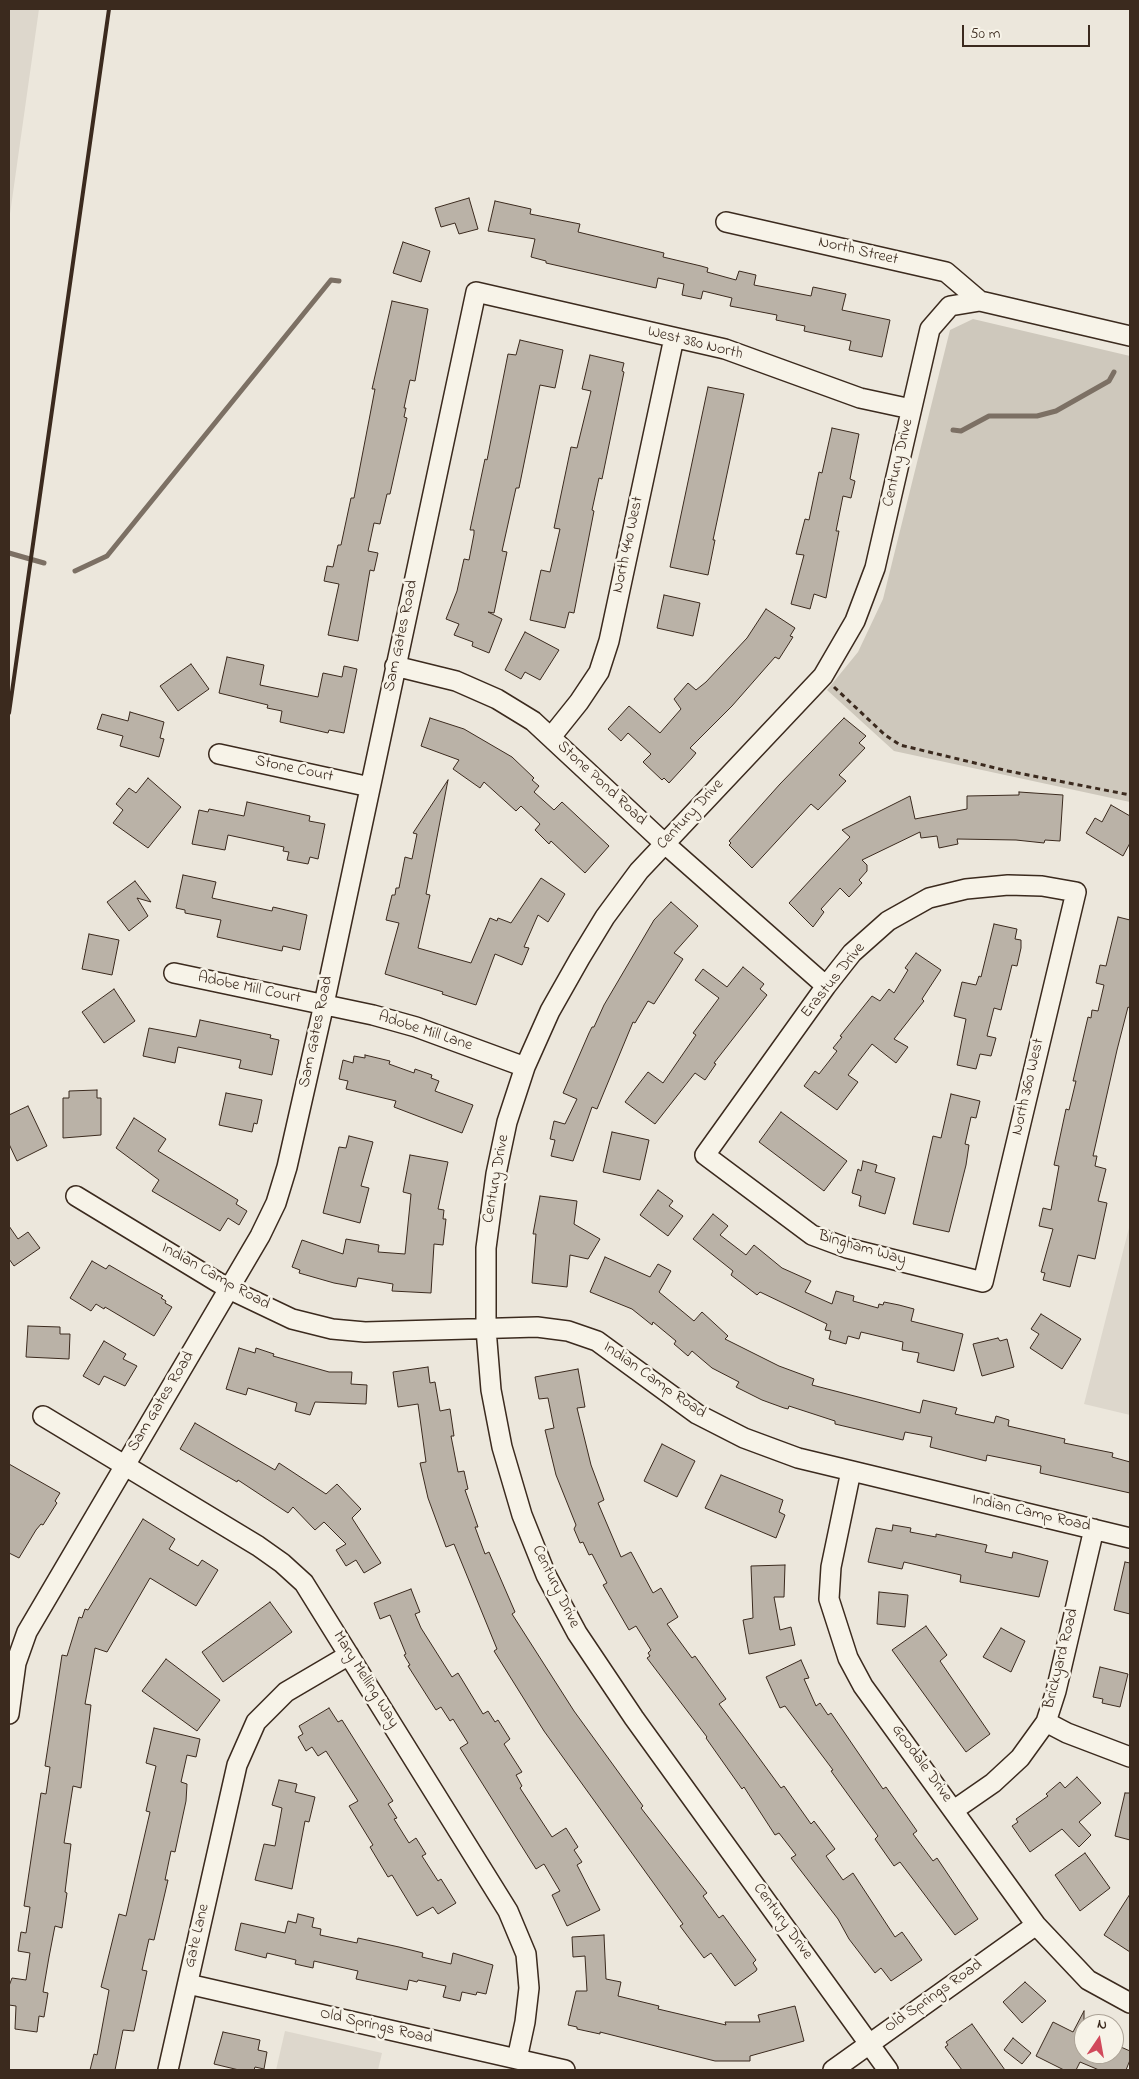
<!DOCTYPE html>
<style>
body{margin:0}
#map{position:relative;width:1139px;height:2079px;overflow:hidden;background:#ece7dc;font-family:"Indie Flower",sans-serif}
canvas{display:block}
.frame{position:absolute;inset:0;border:10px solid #3b2a1e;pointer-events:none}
.north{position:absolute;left:1074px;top:2014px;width:50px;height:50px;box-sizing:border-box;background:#f7f3e8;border:1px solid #aca397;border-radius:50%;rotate:12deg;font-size:14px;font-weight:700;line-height:20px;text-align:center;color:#3b2a1e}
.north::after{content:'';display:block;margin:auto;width:18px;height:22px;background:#d1495b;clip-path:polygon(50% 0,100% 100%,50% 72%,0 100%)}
.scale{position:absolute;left:962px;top:25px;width:128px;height:22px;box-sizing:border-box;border:2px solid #3b2a1e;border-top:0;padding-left:6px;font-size:15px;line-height:18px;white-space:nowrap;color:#3b2a1e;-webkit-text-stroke:4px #f7f3e8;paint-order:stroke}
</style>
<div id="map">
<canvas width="1139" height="2079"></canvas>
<div class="frame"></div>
<div class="north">N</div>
<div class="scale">50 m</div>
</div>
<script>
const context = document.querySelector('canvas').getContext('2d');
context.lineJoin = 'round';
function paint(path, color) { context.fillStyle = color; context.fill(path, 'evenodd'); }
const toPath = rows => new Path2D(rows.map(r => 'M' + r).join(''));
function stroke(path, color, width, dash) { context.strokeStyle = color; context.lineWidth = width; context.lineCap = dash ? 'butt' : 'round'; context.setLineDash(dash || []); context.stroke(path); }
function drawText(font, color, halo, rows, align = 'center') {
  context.font = font + ' "Indie Flower",sans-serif'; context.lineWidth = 5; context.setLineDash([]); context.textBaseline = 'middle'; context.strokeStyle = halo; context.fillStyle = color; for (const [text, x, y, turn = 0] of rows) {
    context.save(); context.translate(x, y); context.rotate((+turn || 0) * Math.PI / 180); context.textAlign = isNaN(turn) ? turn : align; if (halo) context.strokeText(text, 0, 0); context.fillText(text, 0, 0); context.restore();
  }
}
paint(toPath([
 [9,9,39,9,9,221],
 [1130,1224,1130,1415,1084,1404],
 [285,2031,382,2053,378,2070,276,2070]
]), '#ddd7cc');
paint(toPath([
 [973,319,1130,356,1130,802,894,751,827,690,858,652,883,599,950,330]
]), '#cec8bc');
stroke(toPath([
 [953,430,961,431,989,416,1037,416,1056,411,1109,381,1114,372],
 [9,553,44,563],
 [75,571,107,556,331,280,339,281]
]), '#7c7064', 5);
const building = toPath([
 [469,198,478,229,459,234,455,223,441,227,435,208,469,198],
 [495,201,531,209,530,214,580,224,578,232,664,253,663,257,701,266,708,268,707,272,736,280,739,271,756,275,754,285,811,296,813,287,846,294,842,310,890,320,882,357,849,350,851,341,804,331,805,326,776,320,777,315,730,306,732,298,703,291,701,299,682,295,684,284,658,278,656,288,546,263,546,261,531,257,535,239,488,231,495,201],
 [403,242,430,251,421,282,393,273,403,242],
 [392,301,428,309,415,381,410,380,404,408,406,408,404,417,407,418,390,494,387,494,380,524,374,523,368,551,378,553,374,571,370,570,358,641,328,635,339,584,324,581,327,566,333,567,338,545,341,545,351,498,354,498,375,389,372,389,392,301],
 [520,340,563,350,555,388,540,385,519,488,516,488,502,551,507,552,494,613,488,612,502,619,489,653,472,646,473,642,454,635,459,624,446,619,457,591,464,559,469,560,474,534,474,530,470,530,485,459,487,460,508,354,516,355,520,340],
 [590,355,624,363,622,371,624,372,602,479,599,478,592,510,594,511,574,613,569,612,565,628,530,620,541,570,550,572,560,529,554,528,571,447,577,448,591,391,582,389,590,355],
 [708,387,744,394,713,540,715,540,708,575,670,567,708,387],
 [832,428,859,434,850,479,855,481,851,498,843,496,836,531,839,531,826,598,814,594,810,609,791,604,804,555,796,554,805,519,809,520,819,472,822,473,832,428],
 [664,595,700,603,693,636,657,628,664,595],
 [766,609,795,628,790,636,793,637,779,659,775,657,732,706,690,748,696,753,692,758,669,783,664,778,662,780,643,762,651,754,628,733,621,741,608,729,629,706,660,733,681,709,674,699,688,683,696,690,706,682,747,638,766,609],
 [525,632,559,650,540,680,525,672,521,679,505,670,525,632],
 [227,657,264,665,260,685,318,697,323,673,342,677,344,666,357,669,344,733,329,730,328,733,280,722,282,711,267,708,268,705,219,693,227,657],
 [191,664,209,689,178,711,160,686,191,664],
 [130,712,164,722,160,738,164,739,159,757,120,746,123,736,97,729,102,714,128,721,130,712],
 [430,718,464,729,512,757,534,778,532,780,539,786,534,792,554,810,562,802,609,846,585,873,551,841,549,844,535,830,540,824,521,806,516,811,484,782,480,788,453,769,459,760,421,746,430,718],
 [844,718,866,736,859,743,865,748,839,775,846,781,818,810,811,804,752,868,729,845,731,843,729,841,780,784,844,718],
 [148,778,181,807,148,848,113,823,123,810,116,804,129,788,136,793,148,778],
 [448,780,426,894,430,895,418,948,471,963,490,918,497,921,498,918,511,923,541,878,565,894,548,922,538,915,524,947,529,948,522,965,495,954,476,1005,442,994,443,992,385,974,399,923,386,920,392,895,395,895,396,888,399,888,405,857,412,859,417,834,413,833,448,780],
 [1019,792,1063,795,1060,841,1045,840,1044,843,1016,840,957,839,958,844,939,848,937,836,921,838,920,832,862,860,867,865,867,871,859,880,862,883,849,897,840,888,821,909,824,912,813,927,789,903,850,837,842,830,910,796,915,819,967,809,967,796,1019,795,1019,792],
 [247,802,310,816,309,821,325,824,318,859,310,857,308,864,287,860,289,852,283,851,284,847,228,835,225,850,192,844,199,810,208,812,209,809,244,816,247,802],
 [1111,805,1130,816,1130,843,1123,856,1086,833,1095,818,1102,822,1111,805],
 [183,875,216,882,212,898,272,911,273,907,307,915,300,950,283,946,282,951,217,937,221,920,185,913,185,910,176,908,183,875],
 [135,881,151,902,137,898,148,916,129,931,107,902,135,881],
 [671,902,698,926,674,953,683,959,654,1004,648,1001,635,1023,633,1022,597,1109,592,1107,573,1161,551,1156,555,1140,550,1139,554,1121,565,1124,577,1099,563,1093,589,1033,592,1027,594,1027,604,1005,654,920,671,902],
 [1118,917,1130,920,1130,1008,1128,1007,1117,1050,1093,1156,1097,1156,1095,1166,1106,1169,1098,1201,1107,1203,1095,1259,1078,1255,1070,1287,1043,1280,1045,1273,1041,1272,1053,1229,1039,1226,1043,1208,1051,1210,1059,1166,1054,1165,1066,1109,1069,1110,1076,1081,1073,1081,1088,1017,1091,1018,1092,1010,1098,1011,1104,985,1096,983,1100,965,1106,966,1118,917],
 [994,924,1017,929,1015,939,1021,940,1021,948,1017,966,1012,965,1001,1010,994,1008,987,1036,996,1038,991,1056,980,1054,976,1069,957,1065,966,1019,954,1016,962,982,976,985,979,976,981,977,994,924],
 [89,934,119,940,112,975,82,969,89,934],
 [916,953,941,970,922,999,924,1001,894,1039,908,1047,896,1063,872,1044,848,1075,858,1082,837,1110,804,1086,815,1071,819,1074,837,1051,833,1048,842,1037,840,1036,872,996,880,1001,889,989,894,993,908,970,905,968,916,953],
 [743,967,764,984,760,989,767,995,714,1063,716,1064,705,1080,695,1073,655,1124,625,1102,648,1072,663,1083,696,1035,693,1033,719,998,695,980,703,969,727,987,743,967],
 [114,989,135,1021,104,1043,82,1012,114,989],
 [200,1020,271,1035,270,1038,279,1040,272,1075,239,1068,241,1060,178,1047,175,1063,143,1056,149,1028,196,1037,200,1020],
 [365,1055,390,1061,389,1064,414,1073,415,1069,432,1075,431,1078,439,1081,435,1091,473,1105,462,1133,394,1107,396,1101,346,1089,348,1081,339,1079,343,1060,353,1063,354,1056,365,1058,365,1055],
 [97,1090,97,1098,101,1098,101,1135,63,1138,63,1098,69,1098,69,1091,97,1090],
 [226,1093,262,1100,257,1124,254,1123,252,1132,219,1125,226,1093],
 [951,1094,980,1101,976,1118,971,1117,965,1144,969,1145,966,1165,949,1232,913,1224,933,1136,941,1138,951,1094],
 [28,1106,47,1146,17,1161,9,1144,9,1115,28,1106],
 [781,1112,847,1161,824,1191,759,1142,781,1112],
 [134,1118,166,1139,158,1151,238,1200,236,1204,247,1211,239,1225,228,1218,220,1231,152,1191,159,1180,116,1148,134,1118],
 [612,1132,649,1140,640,1180,603,1172,612,1132],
 [349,1136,373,1142,361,1186,369,1188,360,1223,323,1213,339,1147,346,1148,349,1136],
 [410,1155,448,1162,438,1209,444,1210,443,1219,446,1219,443,1245,434,1244,431,1293,392,1291,393,1284,358,1278,356,1287,334,1283,299,1273,300,1270,292,1267,302,1240,343,1254,346,1239,379,1245,378,1252,405,1254,411,1194,403,1192,410,1155],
 [863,1161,877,1165,875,1172,895,1178,885,1214,859,1206,861,1196,852,1193,858,1169,861,1171,863,1161],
 [658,1190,673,1201,669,1206,683,1216,668,1236,640,1215,658,1190],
 [540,1196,577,1201,574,1224,600,1239,588,1259,570,1255,567,1287,532,1283,536,1234,533,1234,540,1196],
 [713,1214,728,1226,720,1235,746,1255,754,1245,782,1268,811,1281,805,1292,832,1304,836,1291,854,1296,853,1301,878,1308,879,1304,883,1305,884,1302,899,1305,914,1309,911,1321,963,1334,954,1371,917,1362,919,1353,902,1350,903,1342,861,1332,859,1339,848,1336,846,1344,829,1339,831,1331,825,1330,827,1324,760,1292,757,1295,731,1275,733,1271,693,1239,713,1214],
 [9,1226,18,1239,28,1232,40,1248,14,1266,9,1259,9,1226],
 [605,1257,650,1277,658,1264,671,1271,659,1292,694,1321,702,1312,728,1336,725,1339,779,1366,814,1379,812,1385,920,1413,923,1400,957,1408,955,1414,994,1423,996,1416,1009,1420,1008,1426,1065,1439,1064,1443,1113,1453,1112,1457,1130,1462,1130,1493,1040,1473,1041,1466,987,1455,986,1461,930,1447,932,1437,905,1432,903,1440,835,1424,835,1421,789,1406,788,1409,784,1408,762,1400,736,1387,739,1382,712,1368,692,1351,688,1356,674,1344,676,1341,653,1322,652,1325,632,1309,590,1292,605,1257],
 [92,1261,106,1269,109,1265,140,1283,163,1296,161,1298,166,1301,165,1303,172,1307,154,1336,105,1307,104,1309,96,1304,91,1311,70,1298,92,1261],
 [1041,1314,1081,1339,1062,1369,1030,1348,1039,1334,1031,1329,1041,1314],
 [28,1326,60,1327,60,1334,70,1334,69,1359,26,1357,28,1326],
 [998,1338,1000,1341,1007,1339,1014,1367,982,1376,973,1344,998,1338],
 [104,1341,126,1354,123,1359,137,1366,125,1386,104,1376,99,1385,83,1376,104,1341],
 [239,1348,255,1353,256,1348,274,1354,273,1356,329,1372,352,1372,351,1384,367,1385,366,1404,315,1402,310,1415,295,1411,297,1403,248,1388,246,1395,226,1389,239,1348],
 [428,1367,430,1383,435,1382,440,1411,450,1409,454,1436,451,1436,458,1472,464,1471,468,1489,465,1490,478,1527,475,1527,485,1554,489,1552,515,1612,512,1614,574,1711,643,1806,641,1808,707,1893,703,1896,719,1918,723,1915,756,1960,753,1963,757,1969,756,1971,735,1986,711,1953,704,1958,680,1926,683,1924,544,1731,494,1651,497,1649,454,1544,446,1547,428,1498,420,1463,426,1462,418,1404,398,1407,393,1372,428,1367],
 [578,1369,585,1407,577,1408,591,1465,604,1500,598,1503,621,1557,631,1552,653,1593,661,1588,678,1617,667,1624,692,1658,695,1656,726,1699,719,1704,743,1736,781,1788,784,1786,811,1824,814,1821,835,1849,826,1856,843,1880,853,1873,895,1937,902,1932,922,1960,891,1981,881,1968,875,1973,849,1939,838,1919,791,1858,796,1855,779,1833,775,1835,744,1787,742,1789,706,1738,707,1737,647,1658,650,1656,648,1653,651,1650,636,1626,629,1630,603,1585,607,1583,592,1554,589,1555,583,1542,580,1543,574,1529,576,1525,556,1475,545,1430,554,1428,548,1398,539,1399,535,1377,578,1369],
 [195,1423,275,1470,279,1463,326,1494,337,1484,361,1509,352,1518,381,1563,364,1573,356,1560,346,1566,336,1550,346,1544,324,1522,315,1530,293,1507,288,1513,238,1480,237,1482,180,1449,195,1423],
 [662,1444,695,1461,677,1497,644,1481,662,1444],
 [9,1464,60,1493,55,1501,57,1503,43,1525,41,1524,36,1530,19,1558,9,1553,9,1464],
 [721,1475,783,1500,779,1512,785,1515,776,1538,705,1508,721,1475],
 [143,1519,175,1539,169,1549,198,1566,202,1560,218,1570,196,1606,150,1578,107,1652,95,1648,85,1704,91,1705,81,1788,73,1786,64,1843,71,1844,65,1892,67,1893,62,1928,55,1926,49,1957,43,1992,48,1993,44,2017,39,2016,37,2032,15,2029,16,2006,9,2005,9,1986,12,1978,26,1980,30,1953,18,1951,21,1932,26,1933,30,1907,24,1906,41,1793,46,1794,50,1767,45,1766,62,1655,67,1656,79,1617,82,1618,85,1609,88,1610,143,1519],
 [893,1525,911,1528,910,1532,936,1537,936,1534,987,1545,985,1552,1012,1558,1013,1552,1048,1561,1039,1597,960,1582,961,1575,904,1562,902,1569,868,1562,876,1528,892,1531,893,1525],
 [1125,1562,1130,1563,1130,1614,1114,1610,1125,1562],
 [785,1565,784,1597,774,1597,780,1630,791,1627,795,1645,749,1654,743,1620,753,1618,751,1566,785,1565],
 [411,1589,420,1612,415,1614,421,1628,452,1677,458,1673,483,1714,488,1711,495,1722,498,1720,510,1739,504,1744,522,1772,516,1775,522,1786,520,1788,552,1837,566,1828,578,1847,574,1850,582,1862,577,1865,600,1910,567,1926,552,1895,560,1891,544,1864,536,1869,460,1748,468,1743,453,1719,450,1721,441,1707,436,1710,408,1666,410,1665,404,1655,406,1654,390,1615,380,1619,374,1603,411,1589],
 [879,1592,908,1595,905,1627,877,1624,879,1592],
 [270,1602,292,1632,223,1682,202,1652,270,1602],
 [926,1626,947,1655,940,1661,990,1734,966,1752,892,1650,926,1626],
 [1001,1628,1025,1641,1011,1672,983,1657,1001,1628],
 [166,1659,220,1700,197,1731,142,1691,166,1659],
 [801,1660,809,1678,804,1679,816,1706,820,1703,828,1715,831,1713,883,1789,886,1787,917,1831,913,1834,933,1861,937,1858,978,1919,955,1935,900,1862,894,1866,875,1839,878,1836,831,1771,833,1770,785,1706,780,1708,766,1677,801,1660],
 [1100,1667,1128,1674,1120,1707,1102,1703,1103,1699,1093,1697,1100,1667],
 [329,1708,338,1722,342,1720,393,1801,388,1804,397,1818,394,1819,409,1843,416,1838,426,1854,422,1856,438,1881,441,1879,456,1903,438,1914,433,1907,417,1916,392,1875,388,1877,370,1847,373,1845,349,1806,358,1801,326,1751,318,1756,312,1747,306,1751,298,1737,303,1734,299,1726,329,1708],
 [154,1728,200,1739,196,1757,187,1755,181,1782,187,1784,186,1801,175,1852,171,1851,165,1880,168,1880,154,1940,149,1939,142,1970,147,1971,134,2031,123,2030,115,2070,90,2070,94,2054,97,2055,109,1990,101,1987,119,1914,126,1916,150,1812,146,1811,156,1766,146,1763,154,1728],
 [1077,1777,1101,1803,1079,1822,1091,1835,1079,1847,1062,1829,1030,1852,1012,1826,1018,1822,1016,1819,1048,1796,1046,1794,1060,1782,1065,1788,1077,1777],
 [279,1780,297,1784,295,1792,315,1797,309,1822,305,1821,292,1889,255,1880,264,1844,275,1846,282,1808,272,1805,279,1780],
 [1125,1793,1130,1793,1130,1840,1115,1836,1125,1793],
 [1085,1853,1110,1888,1080,1911,1055,1875,1085,1853],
 [1130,1894,1130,1952,1104,1935,1130,1894],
 [298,1914,314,1918,312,1927,321,1929,320,1935,357,1943,358,1938,399,1947,423,1953,422,1957,451,1964,453,1953,493,1965,486,1994,477,1992,476,1995,462,1992,460,2001,443,1997,446,1986,418,1980,417,1982,409,1980,407,1990,356,1979,358,1971,314,1961,313,1968,295,1964,296,1960,267,1953,266,1958,235,1950,241,1923,285,1933,288,1921,296,1923,298,1914],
 [604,1935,606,1979,621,1982,618,1996,659,2006,658,2009,726,2025,725,2022,760,2022,758,2015,795,2006,804,2041,750,2056,750,2061,715,2061,600,2032,600,2034,577,2029,577,2027,568,2025,576,1991,587,1991,585,1956,573,1957,572,1937,604,1935],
 [1025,1982,1046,2001,1022,2023,1003,2002,1025,1982],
 [1084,2011,1084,2054,1114,2054,1114,2044,1130,2051,1130,2060,1126,2070,1099,2070,1080,2062,1076,2070,1064,2070,1036,2056,1053,2022,1073,2032,1084,2011],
 [972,2024,1005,2070,962,2070,945,2047,948,2045,946,2042,972,2024],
 [223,2032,260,2040,258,2050,267,2052,264,2069,255,2067,254,2070,239,2070,214,2064,223,2032],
 [1013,2038,1031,2053,1022,2064,1004,2050,1013,2038]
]);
paint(building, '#bab2a7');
stroke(building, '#3b2a1e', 1);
const minor = toPath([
 [726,222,946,272,980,301],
 [395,666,456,681,497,699,533,721,664,843,826,986],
 [551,737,579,702,599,672,609,641,674,338],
 [219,754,370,787],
 [1008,885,1042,886,1076,892,983,1282,847,1248,812,1235,705,1155,826,986,852,953,888,921,929,898,966,889,1008,885],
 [174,973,373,1015,416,1027,525,1067],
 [76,1196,229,1289,292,1319,332,1329,365,1332,537,1327,568,1331,597,1341,697,1414,744,1438,798,1458,1130,1538],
 [43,1416,258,1546,282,1563,304,1583,508,1911,526,1954,529,1988,525,2022,517,2059],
 [851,1471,831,1567,829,1599,848,1658,863,1686,1036,1925,1088,1980,1130,2003],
 [9,1714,16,1663,27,1632,260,1236,276,1203,287,1167,324,1004,476,292,725,349,860,398,911,409],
 [1046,1722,1067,1733,1130,1757],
 [954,1810,993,1783,1020,1758,1046,1722,1056,1691,1094,1529],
 [188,1984,565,2070],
 [168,2070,237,1765,256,1722,286,1692,349,1655],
 [833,2070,1036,1925],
 [888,2070,634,1718,577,1633,546,1575,522,1515,502,1447,491,1390,486,1329,486,1248,496,1174,507,1122,525,1067,550,1011,580,958,605,917,639,871,823,676,855,621,875,568,930,329,950,306,980,301,1130,336]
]);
stroke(minor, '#3b2a1e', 22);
stroke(toPath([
 [834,687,885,735,900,745,1008,771,1130,795]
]), '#3b2a1e', 3, [5, 4]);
stroke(minor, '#f7f3e8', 19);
stroke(toPath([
 [9,713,109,9]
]), '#3b2a1e', 4);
drawText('16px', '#3b2a1e', '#f7f3e8', [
 ["North Street",858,252,13],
 ["West 380 North",695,344,14],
 ["Century Drive",899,463,-77],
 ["North 440 West",629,545,-78],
 ["Sam Gates Road",402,636,-78],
 ["Stone Court",294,770,12],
 ["Stone Pond Road",601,784,43],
 ["Century Drive",691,815,-47],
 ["Erastus Drive",834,981,-51],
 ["Adobe Mill Court",249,989,12],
 ["Sam Gates Road",317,1032,-78],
 ["Adobe Mill Lane",425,1032,18],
 ["North 360 West",1029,1087,-77],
 ["Century Drive",497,1179,-80],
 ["Bingham Way",862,1249,16],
 ["Indian Camp Road",215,1277,29],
 ["Indian Camp Road",654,1381,35],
 ["Sam Gates Road",162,1402,-59],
 ["Indian Camp Road",1031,1514,13],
 ["Century Drive",555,1587,64],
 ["Brickyard Road",1062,1659,-76],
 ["Mary Melling Way",365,1680,58],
 ["Goodale Drive",921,1764,54],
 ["Century Drive",782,1922,54],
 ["Gate Lane",198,1936,-77],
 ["Old Springs Road",934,1997,-35],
 ["Old Springs Road",376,2027,13]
]);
</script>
